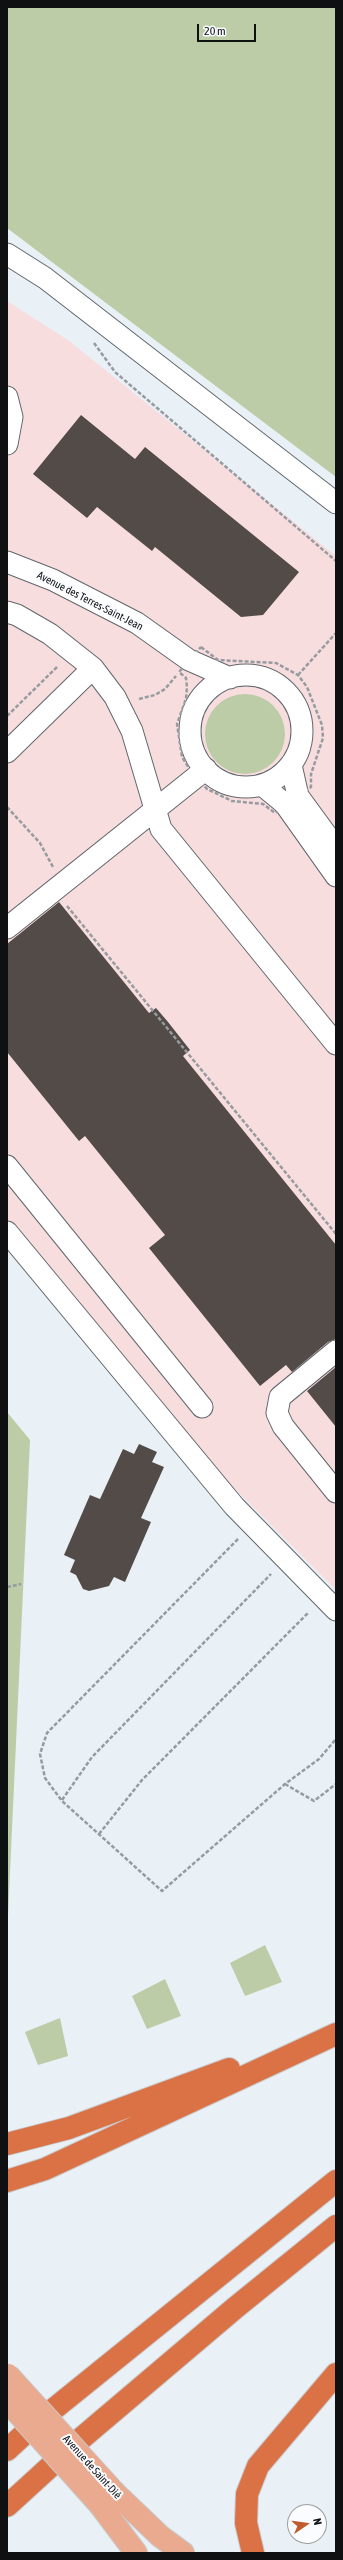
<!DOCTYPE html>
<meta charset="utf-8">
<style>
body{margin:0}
#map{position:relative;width:343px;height:2560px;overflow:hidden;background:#e9f0f6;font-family:"Asap Condensed",sans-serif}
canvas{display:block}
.frame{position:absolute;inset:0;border:8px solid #0e1012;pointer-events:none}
.north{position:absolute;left:287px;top:2504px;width:40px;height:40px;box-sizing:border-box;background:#fafcff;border:1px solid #9c9ea0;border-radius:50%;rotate:77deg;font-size:11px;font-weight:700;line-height:16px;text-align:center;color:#0e1012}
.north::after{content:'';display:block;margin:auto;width:14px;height:18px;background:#c15b2e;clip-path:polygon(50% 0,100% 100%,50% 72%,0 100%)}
.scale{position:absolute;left:197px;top:24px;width:59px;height:18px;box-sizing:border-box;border:2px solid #0e1012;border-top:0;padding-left:5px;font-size:12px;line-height:14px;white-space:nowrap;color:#0e1012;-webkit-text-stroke:3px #fafcff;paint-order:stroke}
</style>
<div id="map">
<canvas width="343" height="2560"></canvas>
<div class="frame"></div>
<div class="north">N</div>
<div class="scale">20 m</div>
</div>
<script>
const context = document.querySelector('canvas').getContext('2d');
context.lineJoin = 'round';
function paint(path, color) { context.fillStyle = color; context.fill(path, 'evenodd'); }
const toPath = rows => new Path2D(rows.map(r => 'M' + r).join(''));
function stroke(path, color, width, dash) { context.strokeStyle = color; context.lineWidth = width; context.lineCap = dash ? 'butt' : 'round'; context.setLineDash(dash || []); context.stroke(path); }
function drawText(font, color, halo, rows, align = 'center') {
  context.font = font + ' "Asap Condensed",sans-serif'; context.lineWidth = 4; context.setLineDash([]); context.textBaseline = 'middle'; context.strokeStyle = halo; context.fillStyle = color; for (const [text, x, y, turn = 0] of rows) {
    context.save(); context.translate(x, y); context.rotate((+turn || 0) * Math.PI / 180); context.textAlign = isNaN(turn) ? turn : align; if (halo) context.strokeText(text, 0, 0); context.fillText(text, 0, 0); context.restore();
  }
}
paint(toPath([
 [7,301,68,340,336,556,336,1590,235,1489,7,1223]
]), '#f8dddf');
paint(toPath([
 [7,7,336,7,336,477,7,228],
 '205 734a40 40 0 1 1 80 0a40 40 0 1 1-80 0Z',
 [7,1412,30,1440,7,1937],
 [265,1945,282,1982,245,1996,230,1963],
 [165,1979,181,2016,147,2029,132,1996],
 [60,2018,68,2056,38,2065,25,2032]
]), '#bccca7');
paint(toPath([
 [81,415,135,459,145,447,299,572,263,615,241,617,155,547,152,551,97,507,87,518,33,474],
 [59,902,149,1013,156,1008,168,1022,190,1050,183,1056,336,1245,336,1339,328,1342,292,1372,286,1365,260,1386,149,1248,165,1235,85,1136,79,1141,7,1052,7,944],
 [336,1367,336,1427,307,1391],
 [139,1444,157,1452,152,1462,164,1467,141,1518,151,1522,125,1582,114,1577,109,1586,89,1591,83,1589,76,1575,70,1572,75,1560,64,1555,90,1495,100,1499,123,1449,134,1454]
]), '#524b47');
const minor = toPath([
 [7,254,45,278,336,503],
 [7,397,12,417,7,444],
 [7,562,53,580,137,623,189,660,230,678],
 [7,612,17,615,50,634,93,668,115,697,132,731,161,829,336,1044],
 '190 731a56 56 0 1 1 112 0a56 56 0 1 1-112 0Z',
 [7,752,93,668],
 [291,765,298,796,336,848],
 [262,785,285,804,336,876],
 [7,928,206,769],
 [7,1166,202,1407],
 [7,1232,234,1506,336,1610],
 [336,1351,280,1397,277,1413,283,1426,336,1492]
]);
const major = toPath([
 [115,2493,160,2536,183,2553],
 [100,2505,136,2553]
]);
const highway = toPath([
 [7,2144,69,2128,229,2069],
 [7,2181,45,2169,336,2034],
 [7,2450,34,2425,336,2181],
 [7,2506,77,2442,235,2308,336,2226],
 [253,2553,246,2523,247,2494,258,2466,336,2374]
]);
stroke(minor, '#62676c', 23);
stroke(major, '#cacacb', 24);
stroke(highway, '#cacacb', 24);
stroke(toPath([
 [94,343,115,372,336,561],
 [201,647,218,660,276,663,298,675,307,687,322,725,323,738,311,774,311,787,275,813,263,804,232,801,207,789,189,768,182,757,177,724,186,699,187,687,186,678,179,672,201,647],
 [298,675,336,633],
 [139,699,155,695,165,689,176,676],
 [7,716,58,666],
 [7,807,40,843,53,867],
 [67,906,336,1234],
 [238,1539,47,1733,40,1754,45,1778,62,1801,162,1891,285,1784,319,1759,336,1739],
 [7,1587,21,1584],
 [285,1784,314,1801,336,1784],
 [62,1800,92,1757,271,1574],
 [99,1834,142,1780,309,1612]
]), '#969ba0', 2.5, [4, 2]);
stroke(minor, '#fff', 21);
stroke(major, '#e9aa8f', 22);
stroke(highway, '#da7245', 22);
const majorBridge = toPath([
 [8,2375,115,2493],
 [7,2401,100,2505]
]);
stroke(majorBridge, '#cacacb', 24, []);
stroke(majorBridge, '#e9aa8f', 22);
drawText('11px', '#0e1012', '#fafcff', [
 ["Avenue des Terres-Saint-Jean",90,601,27],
 ["Avenue de Saint-Dié",92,2467,48]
]);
</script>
